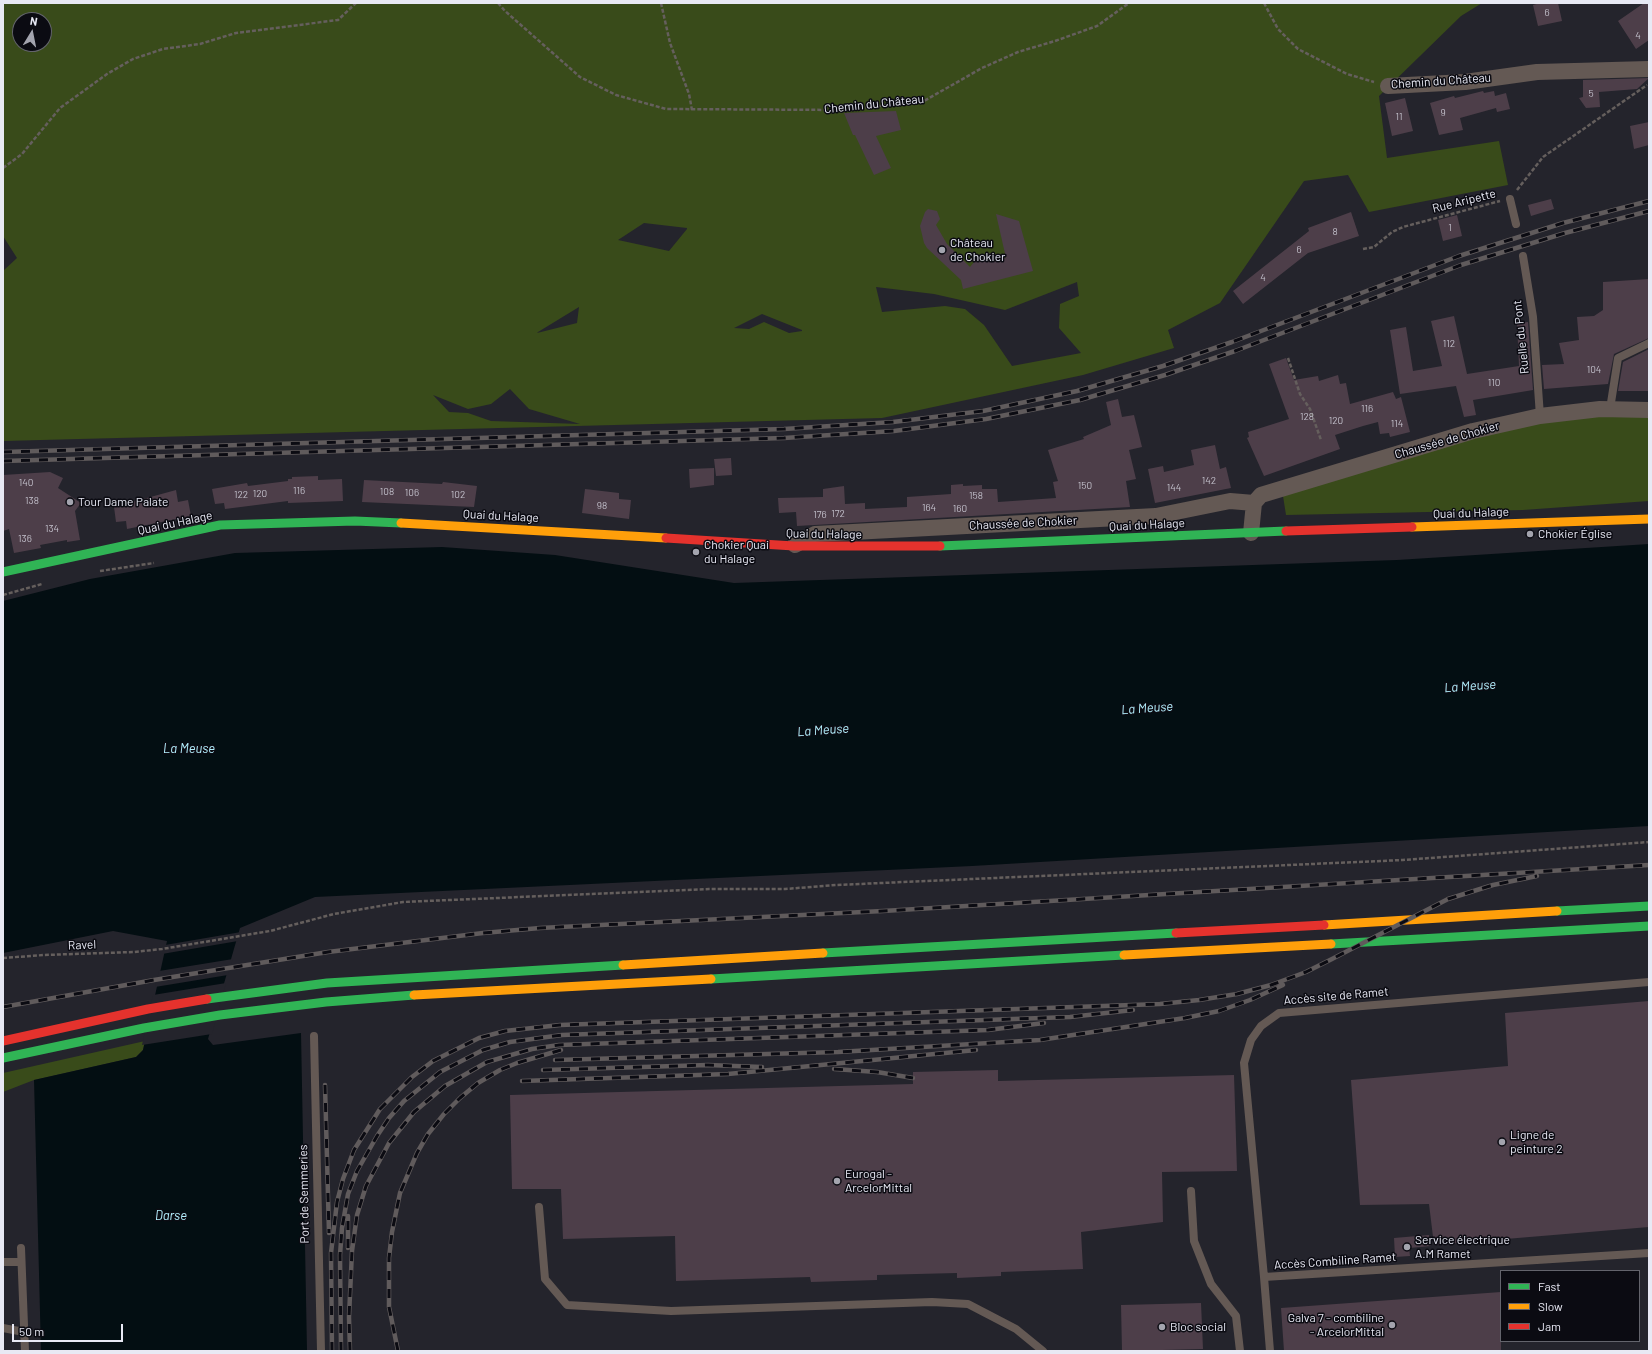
<!DOCTYPE html>
<meta charset="utf-8">
<style>
body{margin:0}
#map{position:relative;width:1652px;height:1354px;overflow:hidden;background:#24242c;font-family:Barlow,sans-serif}
canvas{display:block}
.frame{position:absolute;inset:0;border:4px solid #e8e9f4;pointer-events:none}
.legend{position:absolute;left:1500px;top:1270px;width:140px;height:72px;box-sizing:border-box;background:#0b0b12;border:1px solid #63646c;margin:0;padding:5px 7px;list-style:none;font-size:12px;color:#e8e9f4}
.legend li{display:flex;align-items:center;gap:8px;height:20px}
.legend b{width:20px;border:1px solid #63646c}
.north{position:absolute;left:12px;top:12px;width:40px;height:40px;box-sizing:border-box;background:#0b0b12;border:1px solid #63646c;border-radius:50%;rotate:10deg;font-size:11px;font-weight:700;line-height:16px;text-align:center;color:#e8e9f4}
.north::after{content:'';display:block;margin:auto;width:14px;height:18px;background:#a3a4ae;clip-path:polygon(50% 0,100% 100%,50% 72%,0 100%)}
.scale{position:absolute;left:12px;top:1324px;width:111px;height:18px;box-sizing:border-box;border:2px solid #e8e9f4;border-top:0;padding-left:5px;font-size:12px;line-height:14px;white-space:nowrap;color:#e8e9f4;-webkit-text-stroke:3px #0b0b12;paint-order:stroke}
</style>
<div id="map">
<canvas width="1652" height="1354"></canvas>
<div class="frame"></div>
<ul class="legend">
<li><b style="height:5px;background:#30b455"></b>Fast</li>
<li><b style="height:5px;background:#ff9f0a"></b>Slow</li>
<li><b style="height:5px;background:#e5322d"></b>Jam</li>
</ul>
<div class="north">N</div>
<div class="scale">50 m</div>
</div>
<script>
const context = document.querySelector('canvas').getContext('2d');
context.lineJoin = 'round';
function paint(path, color) { context.fillStyle = color; context.fill(path, 'evenodd'); }
const toPath = rows => new Path2D(rows.map(r => 'M' + r).join(''));
function stroke(path, color, width, dash) { context.strokeStyle = color; context.lineWidth = width; context.lineCap = dash ? 'butt' : 'round'; context.setLineDash(dash || []); context.stroke(path); }
function drawText(font, color, halo, rows, align = 'center') {
  context.font = font + ' Barlow,sans-serif'; context.lineWidth = 3; context.setLineDash([]); context.textBaseline = 'middle'; context.strokeStyle = halo; context.fillStyle = color; for (const [text, x, y, turn = 0] of rows) {
    context.save(); context.translate(x, y); context.rotate((+turn || 0) * Math.PI / 180); context.textAlign = isNaN(turn) ? turn : align; if (halo) context.strokeText(text, 0, 0); context.fillText(text, 0, 0); context.restore();
  }
}
paint(toPath([
 [3,3,1482,3,1461,16,1379,96,1387,158,1499,141,1508,185,1369,212,1348,175,1304,181,1220,303,1168,330,1174,348,1083,375,882,418,3,441,3,271,17,258,3,236],
 [20,20,44,20,44,44,20,44],
 [644,223,687,228,687,229,669,251,618,240],
 [1077,282,1079,296,1060,304,1059,328,1081,353,1012,366,984,325,965,309,945,306,882,312,876,287,934,294,1005,310],
 [579,307,577,323,537,333,538,332],
 [762,314,802,330,802,331,789,333,764,322,749,329,734,328],
 [510,389,529,409,580,424,491,421,468,413,449,412,433,395,468,409,491,404],
 [1649,413,1649,501,1523,510,1286,515,1283,496,1411,455,1539,421],
 [145,1041,143,1050,136,1057,34,1080,3,1092,3,1073]
]), '#394b1a');
paint(toPath([
 [1649,544,1649,826,972,866,315,897,240,928,208,1039,213,1045,301,1033,307,1351,41,1351,34,1080,136,1057,143,1050,167,941,113,931,3,953,3,601,90,579,235,553,442,547,555,555,734,583,1397,560]
]), '#030e12');
paint(toPath([
 [241,932,238,941,162,954,165,945],
 [233,959,228,975,155,987,159,971],
 [226,983,212,1034,142,1045,153,995]
]), '#24242c');
paint(toPath([
 [1540,3,1558,3,1562,21,1538,26,1533,5],
 [1644,3,1649,3,1649,40,1636,49,1618,21],
 [1649,78,1637,89,1599,92,1600,107,1586,108,1579,98,1583,97,1583,80],
 [1483,91,1484,93,1494,91,1495,96,1506,93,1510,109,1497,112,1496,108,1460,118,1463,130,1439,135,1430,103,1454,96,1455,98],
 [1405,98,1413,131,1392,136,1385,103],
 [896,111,901,130,876,136,891,168,874,175,855,135,853,135,844,113],
 [1649,122,1649,145,1634,149,1630,126],
 [1551,199,1554,209,1531,216,1528,205],
 [928,209,937,211,940,219,936,225,947,244,970,267,979,256,990,253,1006,258,996,214,1019,221,1033,271,963,289,961,280,927,248,924,243,920,226,925,212],
 [1351,212,1359,236,1308,253,1243,304,1233,291,1309,231,1308,228],
 [1457,215,1462,236,1443,241,1438,220],
 [1649,279,1649,338,1614,354,1608,384,1544,389,1542,365,1564,364,1559,343,1579,340,1577,317,1594,316,1603,310,1603,282],
 [1454,316,1467,374,1519,366,1517,323,1528,322,1533,390,1473,400,1476,415,1464,417,1456,386,1400,394,1390,330,1406,327,1413,371,1442,366,1431,321],
 [1649,349,1649,391,1618,391,1623,362],
 [1286,358,1294,380,1318,376,1319,381,1338,375,1340,384,1346,383,1350,404,1393,392,1396,399,1401,397,1410,432,1390,437,1389,433,1380,434,1378,422,1363,426,1335,435,1340,449,1264,476,1247,438,1249,437,1248,432,1289,419,1269,364],
 [1118,399,1122,417,1134,415,1142,447,1129,450,1136,479,1126,481,1130,507,797,526,796,512,779,513,778,498,823,497,823,489,844,486,845,504,865,503,865,509,907,507,907,497,951,494,951,485,963,484,963,486,982,485,982,489,997,489,998,502,1056,498,1053,482,1058,481,1048,450,1084,439,1083,437,1111,425,1106,402],
 [1215,445,1220,469,1226,467,1231,488,1155,503,1148,469,1163,466,1164,472,1194,465,1191,450],
 [731,458,732,475,716,476,714,459],
 [714,468,714,485,690,488,689,469],
 [50,472,63,478,58,488,81,503,75,511,80,540,67,542,67,540,40,545,41,548,14,553,9,529,3,531,3,475],
 [318,476,318,480,342,479,343,501,288,503,288,501,225,509,224,503,215,504,212,489,247,483,248,486,288,481,288,479,292,479,292,477],
 [364,480,442,484,443,482,477,486,474,507,362,502],
 [585,489,619,493,619,499,631,500,629,519,582,513],
 [176,490,178,502,188,500,191,516,127,529,126,521,116,522,114,507],
 [1649,1001,1649,1227,1434,1245,1429,1204,1360,1205,1351,1080,1508,1066,1505,1013],
 [998,1070,998,1081,1234,1075,1237,1171,1162,1172,1163,1222,1081,1232,1083,1269,1001,1272,1001,1276,957,1278,957,1273,877,1275,877,1280,811,1282,810,1277,676,1281,675,1236,563,1239,561,1189,512,1189,510,1095,913,1084,913,1072],
 [1429,1235,1431,1246,1409,1248,1410,1256,1395,1257,1394,1238],
 [1501,1292,1501,1351,1284,1351,1281,1308],
 [1201,1303,1203,1349,1122,1351,1121,1305]
]), '#4d3e49');
stroke(toPath([
 [498,3,505,11,580,77,616,95,666,109,842,110,924,101,982,68,1018,52,1055,41,1097,26,1129,3],
 [661,3,670,43,689,94,692,110],
 [1264,3,1278,29,1298,49,1347,74,1374,82],
 [3,168,22,154,60,108,107,74,133,59,163,49,200,44,236,33,338,20,356,3],
 [1517,190,1543,157,1647,85],
 [1363,249,1374,247,1392,232,1403,227,1500,201],
 [1288,358,1300,394,1310,409,1321,440],
 [100,571,154,563],
 [3,595,42,584],
 [3,958,44,955,134,952,162,949,270,931,334,914,403,902,709,889,785,889,836,885,1403,860,1649,842]
]), '#655f5d', 2.5, [4, 2]);
stroke(toPath([
 [1510,199,1516,224],
 [1523,256,1533,317,1540,416],
 [1610,409,1618,358,1649,343],
 [314,1036,321,1351],
 [1191,1191,1194,1241,1211,1284,1236,1316,1240,1351],
 [539,1207,545,1279,567,1305,671,1311,932,1302,968,1304,1016,1329,1043,1351],
 [21,1248,25,1351],
 [3,1262,21,1262],
 [1264,1277,1244,1063,1251,1040,1261,1026,1279,1013,1649,982],
 [3,1328,24,1332],
 [1270,1351,1264,1277,1649,1253]
]), '#645954', 8);
stroke(toPath([
 [1388,86,1465,82,1537,72,1649,69],
 [1251,533,1254,503,1261,495,1473,431,1540,416,1600,409,1649,410],
 [795,545,815,534,1156,516,1230,501,1254,503]
]), '#645954', 16);
stroke(toPath([
 [940,546,1286,531],
 [3,572,220,525,355,521,401,523],
 [1557,911,1649,906],
 [1331,944,1649,926],
 [823,953,1176,933],
 [711,979,1124,955],
 [207,999,327,983,623,965],
 [3,1058,144,1028,220,1015,326,1002,414,995]
]), '#30b455', 9);
stroke(toPath([
 [401,523,666,538],
 [1412,527,1649,519],
 [1324,925,1557,911],
 [1124,955,1331,944],
 [623,965,823,953],
 [414,995,711,979]
]), '#ff9f0a', 9);
stroke(toPath([
 [1286,531,1412,527],
 [666,538,794,546,940,546],
 [1176,933,1324,925],
 [3,1041,148,1009,207,999]
]), '#e5322d', 9);
const rail = toPath([
 [3,452,784,429,893,422,983,411,1077,391,1163,366,1232,342,1459,256,1563,223,1649,201],
 [3,461,784,438,894,431,986,419,1080,400,1165,375,1235,351,1461,265,1565,233,1649,211],
 [3,1007,154,980,328,952,483,933,540,928,883,911,1649,865],
 [555,1060,838,1052,1040,1040,1185,1018,1219,1011,1250,1000,1283,985],
 [834,1069,877,1072,913,1078],
 [543,1070,708,1065,762,1067],
 [522,1081,728,1074,976,1050],
 [325,1085,329,1233],
 [348,1248,348,1216],
 [332,1351,331,1253,337,1202,343,1179,354,1150,380,1109,412,1077,433,1061,479,1038,505,1031,560,1025,1160,1004,1199,1000,1237,994,1271,985,1306,972,1332,959,1448,899,1493,885,1537,876],
 [341,1351,340,1255,342,1228,348,1194,357,1171,377,1136,389,1118,404,1101,440,1072,483,1050,510,1042,562,1035,1070,1017,1133,1010],
 [350,1351,349,1317,352,1251,357,1215,366,1186,389,1143,414,1112,445,1086,487,1062,532,1049,559,1045,988,1030,1044,1023],
 [398,1351,389,1307,389,1258,392,1232,400,1193,417,1153,428,1134,444,1114,460,1098,478,1083,500,1070,517,1063,561,1050]
]);
stroke(rail, '#605b5c', 4.5);
stroke(rail, '#0b0b12', 3, [9]);
for (const [x, y, r, color] of [
 [942,250,4,"#a3a4ae"],
 [70,502,4,"#a3a4ae"],
 [1530,534,4,"#a3a4ae"],
 [696,552,4,"#a3a4ae"],
 [1502,1142,4,"#a3a4ae"],
 [837,1181,4,"#a3a4ae"],
 [1407,1247,4,"#a3a4ae"],
 [1392,1325,4,"#a3a4ae"],
 [1162,1327,4,"#a3a4ae"]
]) { const dot = new Path2D(); dot.arc(x, y, r, 0, 2 * Math.PI); context.fillStyle = color; context.fill(dot); stroke(dot, '#0b0b12', 1.5); }
drawText('10px', '#c1bec9', null, [
 ["6",1547,13],
 ["4",1638,36],
 ["5",1591,94],
 ["9",1443,113],
 ["11",1399,117],
 ["1",1450,228],
 ["8",1335,232],
 ["6",1299,250],
 ["4",1263,278],
 ["112",1449,344],
 ["104",1594,370],
 ["110",1494,383],
 ["116",1367,409],
 ["128",1307,417],
 ["120",1336,421],
 ["114",1397,424],
 ["142",1209,481],
 ["140",26,483],
 ["150",1085,486],
 ["144",1174,488],
 ["116",299,491],
 ["108",387,492],
 ["106",412,493],
 ["120",260,494],
 ["122",241,495],
 ["102",458,495],
 ["158",976,496],
 ["138",32,501],
 ["98",602,506],
 ["164",929,508],
 ["160",960,509],
 ["172",838,514],
 ["176",820,515],
 ["134",52,529],
 ["136",25,539]
]);
drawText('12px', '#e8e9f4', '#0b0b12', [
 ["Chemin du Château",1441,81,-4],
 ["Chemin du Château",874,104,-6],
 ["Rue Aripette",1464,201,-14],
 ["Ruelle du Pont",1521,337,-96],
 ["Chaussée de Chokier",1447,440,-16],
 ["Quai du Halage",1471,513,-2],
 ["Quai du Halage",501,516,3],
 ["Quai du Halage",175,523,-12],
 ["Chaussée de Chokier",1023,523,-3],
 ["Quai du Halage",1147,525,-3],
 ["Quai du Halage",824,534,1],
 ["Ravel",82,945,-2],
 ["Accès site de Ramet",1336,996,-5],
 ["Port de Semmeries",304,1194,-91],
 ["Accès Combiline Ramet",1335,1261,-4]
]);
drawText('12px', '#e8e9f4', '#0b0b12', [
 ["Château",950,243],
 ["de Chokier",950,257],
 ["Tour Dame Palate",78,502],
 ["Chokier Église",1538,534],
 ["Chokier Quai",704,545],
 ["du Halage",704,559],
 ["Ligne de",1510,1135],
 ["peinture 2",1510,1149],
 ["Eurogal -",845,1174],
 ["ArcelorMittal",845,1188],
 ["Service électrique",1415,1240],
 ["A.M Ramet",1415,1254],
 ["Galva 7 - combiline",1384,1318,"right"],
 ["- ArcelorMittal",1384,1332,"right"],
 ["Bloc social",1170,1327]
], 'left');
drawText('italic 13px', '#b3f0fe', '#0b0b12', [
 ["La Meuse",1470,686,-4],
 ["La Meuse",1147,708,-4],
 ["La Meuse",823,730,-4],
 ["La Meuse",189,749],
 ["Darse",171,1216]
]);
</script>
